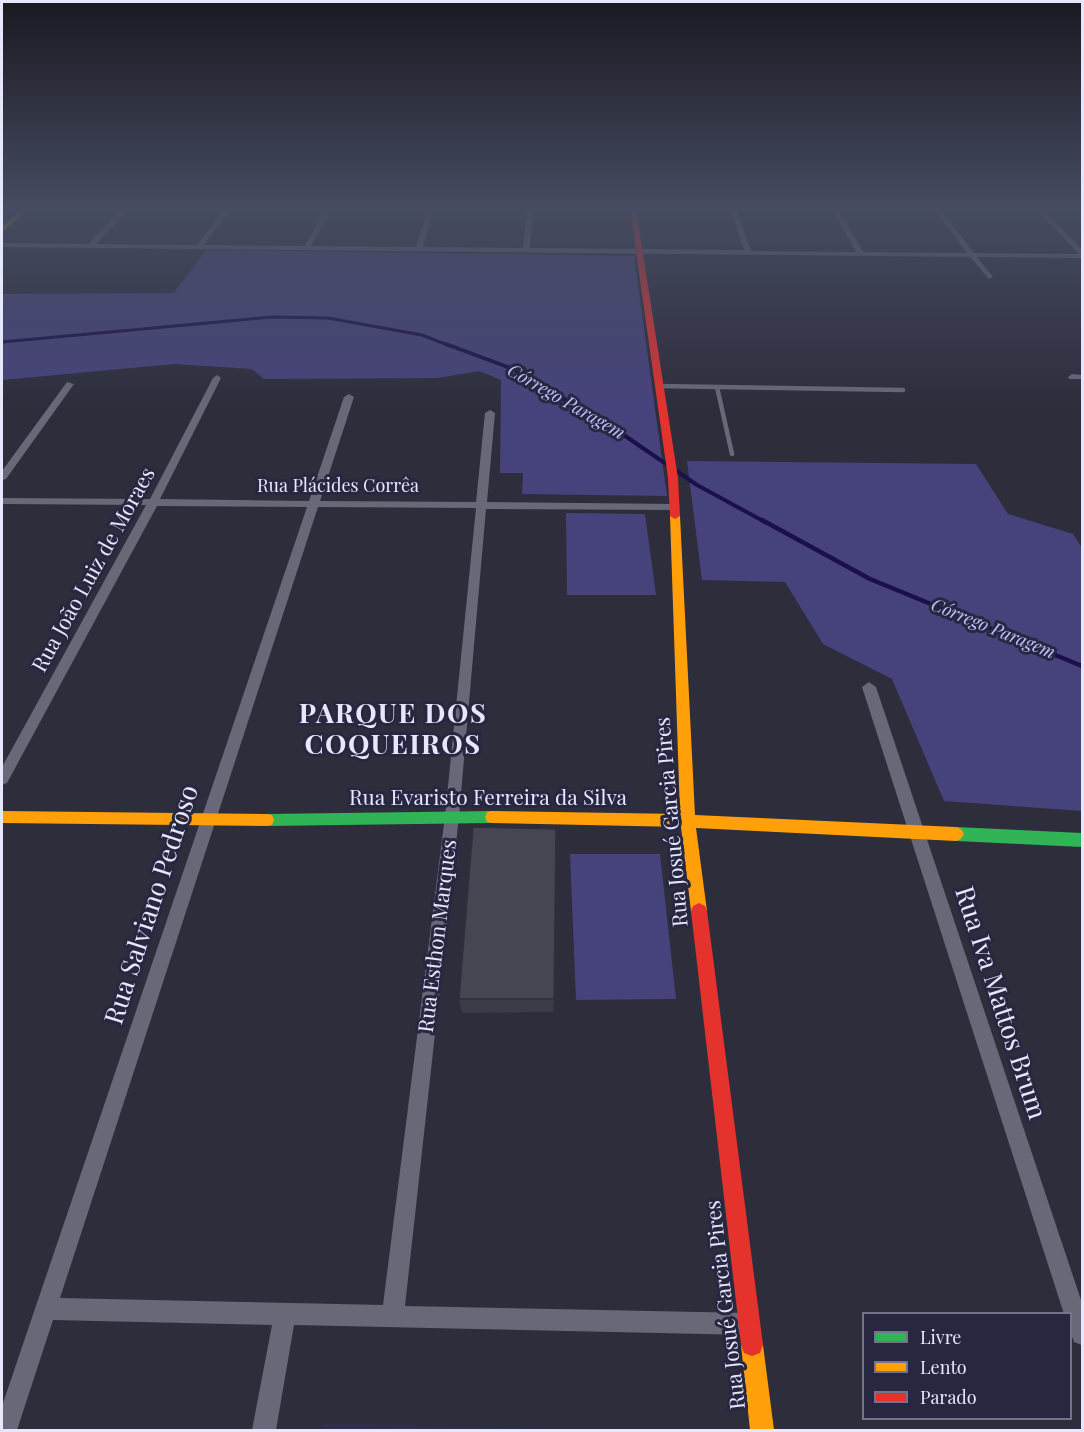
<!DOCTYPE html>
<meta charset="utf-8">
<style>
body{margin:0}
#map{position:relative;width:1084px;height:1432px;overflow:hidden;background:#2d2d3c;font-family:"Playfair Display",serif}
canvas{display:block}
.frame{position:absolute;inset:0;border:3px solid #e6e7fa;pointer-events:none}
.legend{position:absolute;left:862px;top:1312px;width:210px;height:108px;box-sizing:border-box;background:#272742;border:2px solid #73748c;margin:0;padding:8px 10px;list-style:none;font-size:18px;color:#e6e7fa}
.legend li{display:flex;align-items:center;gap:12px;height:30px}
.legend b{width:30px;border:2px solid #73748c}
</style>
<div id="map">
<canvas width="1084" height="1432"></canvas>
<div class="frame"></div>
<ul class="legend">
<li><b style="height:8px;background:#30b455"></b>Livre</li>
<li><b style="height:8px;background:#ff9f0a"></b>Lento</li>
<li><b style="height:8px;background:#e5322d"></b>Parado</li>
</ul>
</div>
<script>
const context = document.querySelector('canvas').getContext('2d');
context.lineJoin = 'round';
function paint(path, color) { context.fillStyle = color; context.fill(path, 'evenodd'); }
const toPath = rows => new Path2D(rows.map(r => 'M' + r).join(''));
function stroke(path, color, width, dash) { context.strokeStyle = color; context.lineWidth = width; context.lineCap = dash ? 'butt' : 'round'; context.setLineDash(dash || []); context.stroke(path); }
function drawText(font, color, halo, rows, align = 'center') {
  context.font = font + ' "Playfair Display",serif'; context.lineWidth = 6; context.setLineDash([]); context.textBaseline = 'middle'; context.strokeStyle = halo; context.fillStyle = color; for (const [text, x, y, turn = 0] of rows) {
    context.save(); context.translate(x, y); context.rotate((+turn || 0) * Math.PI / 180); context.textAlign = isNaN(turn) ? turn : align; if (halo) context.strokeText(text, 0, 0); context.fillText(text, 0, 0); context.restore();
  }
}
paint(toPath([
 [322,1423,635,1430,321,1430]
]), '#2e2e4c');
paint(toPath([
 [206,250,634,256,667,496,522,494,523,473,500,473,501,380,479,371,438,378,264,379,252,369,174,364,2,380,2,294,174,293],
 [687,461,976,464,1008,514,1073,534,1082,548,1082,811,944,801,892,679,823,644,785,582,702,580],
 [566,513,645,514,656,595,567,595],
 [570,854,660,854,676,999,576,1000]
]), '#46437c');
stroke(toPath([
 [2,342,272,317,328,318,422,335,450,346]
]), '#1b1049', 3);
stroke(toPath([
 [446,344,513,369,612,427,697,485,765,522]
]), '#1b1049', 4);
stroke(toPath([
 [762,520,870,579,1082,666]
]), '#1b1049', 4.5);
stroke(toPath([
 [659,386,903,390],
 [717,387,732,454]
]), '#686878', 4.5);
paint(toPath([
 [122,209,129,209,96,244,197,245,225,209,231,209,204,245,305,246,325,209,331,209,311,246,416,247,428,209,434,209,423,247,523,248,527,209,533,209,530,248,744,250,730,209,736,209,751,251,856,252,832,209,838,209,863,252,967,253,934,209,940,209,974,253,1079,254,1036,209,1043,209,1082,250,1082,258,977,257,993,277,989,279,970,257,2,247,2,243,88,244,122,209],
 [1072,374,1082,375,1082,379,1069,379,1068,377,1072,374],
 [217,375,221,378,160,499,309,501,344,397,349,394,354,397,320,501,476,502,485,413,490,410,495,413,487,502,675,504,680,507,675,510,486,509,459,816,405,1306,749,1313,757,1316,760,1324,757,1332,749,1335,294,1325,276,1430,252,1430,272,1325,53,1320,17,1430,2,1430,2,1406,307,507,157,506,7,783,2,785,2,767,146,505,2,504,2,498,150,499,213,378,217,375],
 [318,507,476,508,445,816,383,1305,60,1298,318,507],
 [67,382,74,384,6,479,2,480,2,471,67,382],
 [869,682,876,687,1082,1303,1082,1345,1074,1342,1071,1334,1070,1314,1064,1314,862,687,869,682]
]), '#686878');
paint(toPath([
 [492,811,497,812,499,817,497,822,492,823,267,826,262,825,260,820,262,815,267,814,492,811],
 [956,827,1082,833,1082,847,956,841,951,839,948,834,951,829,956,827]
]), '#30b455');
paint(toPath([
 [22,209,29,209,2,232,2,227,22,209],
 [675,513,680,516,695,815,956,827,961,829,964,834,961,839,956,841,696,828,707,911,705,916,699,919,693,916,691,911,681,827,492,823,487,822,485,817,487,812,492,811,680,814,670,516,675,513],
 [2,811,267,814,272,815,274,820,272,825,267,826,2,823,2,811],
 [752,1334,760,1337,763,1345,774,1430,750,1430,741,1345,744,1337,752,1334]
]), '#ff9f0a');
paint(toPath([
 [630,209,636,209,678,478,680,516,675,519,670,516,668,478,630,209],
 [699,903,705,906,707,911,763,1345,760,1353,752,1356,744,1353,741,1345,691,911,693,906,699,903]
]), '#e5322d');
paint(toPath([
 [459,999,554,999,553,1012,462,1013]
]), '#3c3c47');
const building = toPath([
 [473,827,556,829,554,999,459,999,473,827]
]);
paint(building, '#464653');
stroke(building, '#31313a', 1.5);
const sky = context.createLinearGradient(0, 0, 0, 410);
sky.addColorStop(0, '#191921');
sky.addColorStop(0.51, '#464c61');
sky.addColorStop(1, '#464c6100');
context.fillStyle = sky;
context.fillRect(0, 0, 1084, 410);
drawText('italic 18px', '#bfc0fb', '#272742', [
 ["Córrego Paragem",566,402,30],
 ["Córrego Paragem",993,629,22]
]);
drawText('18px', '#e6e7fa', '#272742', [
 ["Rua Plácides Corrêa",338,486]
]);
drawText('21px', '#e6e7fa', '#272742', [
 ["Rua João Luiz de Moraes",94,570,-61],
 ["Rua Evaristo Ferreira da Silva",488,798],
 ["Rua Josué Garcia Pires",672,822,-95],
 ["Rua Esthon Marques",438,936,-83],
 ["Rua Josué Garcia Pires",726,1305,-97]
]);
drawText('26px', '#e6e7fa', '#272742', [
 ["Rua Salviano Pedroso",152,905,-72],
 ["Rua Iva Mattos Brum",1000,1003,72]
]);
context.letterSpacing = '1.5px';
drawText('bold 27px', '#e6e7fa', '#272742', [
 ["PARQUE DOS",393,715],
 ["COQUEIROS",393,746]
]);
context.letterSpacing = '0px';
</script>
